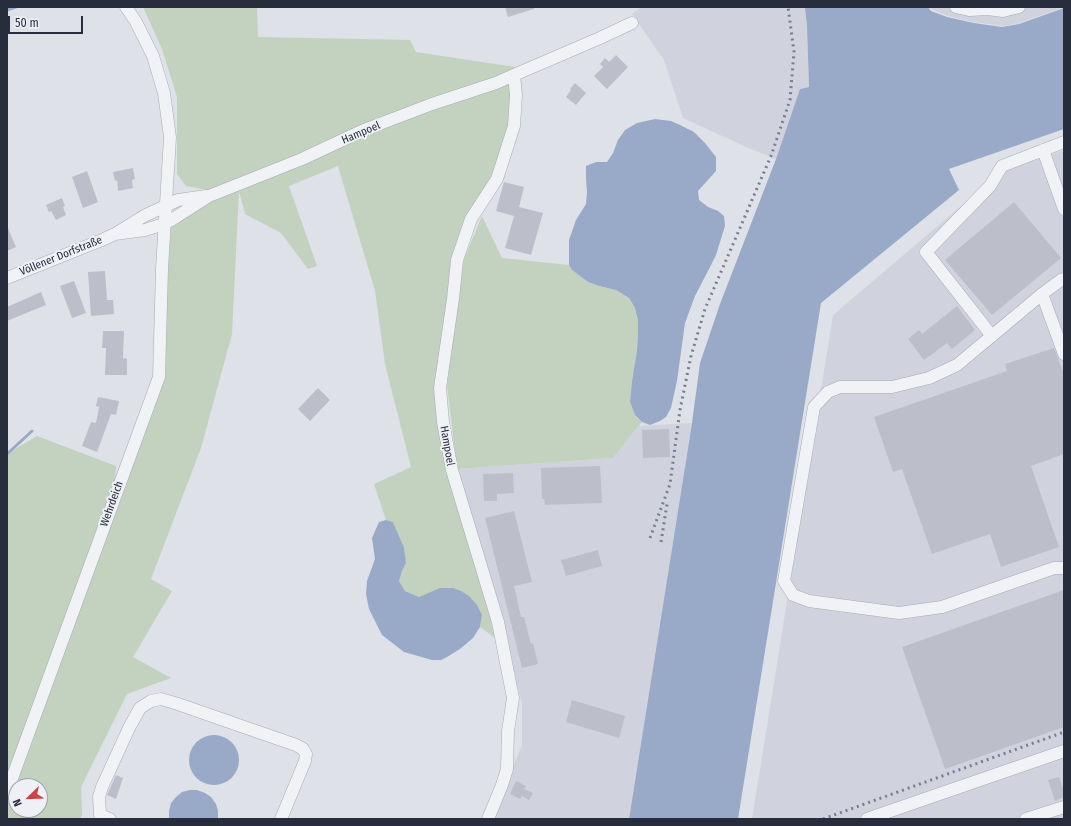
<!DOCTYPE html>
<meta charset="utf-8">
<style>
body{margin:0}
#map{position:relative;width:1071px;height:826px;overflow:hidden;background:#dee1e8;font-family:"Fira Sans Condensed",sans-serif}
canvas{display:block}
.frame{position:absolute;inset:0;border:8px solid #282d3e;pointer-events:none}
.north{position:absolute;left:8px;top:778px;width:40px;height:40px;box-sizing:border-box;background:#eef0f5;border:1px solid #9fa2ac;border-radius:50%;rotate:247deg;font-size:11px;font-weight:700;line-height:16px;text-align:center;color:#282d3e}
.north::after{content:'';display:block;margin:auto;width:14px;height:18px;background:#cd4345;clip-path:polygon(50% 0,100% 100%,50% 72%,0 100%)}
.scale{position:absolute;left:8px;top:16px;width:75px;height:18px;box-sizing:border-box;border:2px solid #282d3e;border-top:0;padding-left:5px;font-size:12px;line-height:14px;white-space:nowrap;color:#282d3e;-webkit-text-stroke:3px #eef0f5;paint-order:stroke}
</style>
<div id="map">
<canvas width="1071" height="826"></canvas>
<div class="frame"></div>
<div class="north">N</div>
<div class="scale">50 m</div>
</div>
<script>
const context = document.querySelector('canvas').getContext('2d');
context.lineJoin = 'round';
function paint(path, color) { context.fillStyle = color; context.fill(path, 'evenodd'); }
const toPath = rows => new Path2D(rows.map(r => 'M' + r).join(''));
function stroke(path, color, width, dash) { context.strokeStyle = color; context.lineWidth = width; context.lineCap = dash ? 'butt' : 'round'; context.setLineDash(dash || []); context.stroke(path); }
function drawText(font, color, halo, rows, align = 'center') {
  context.font = font + ' "Fira Sans Condensed",sans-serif'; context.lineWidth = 4; context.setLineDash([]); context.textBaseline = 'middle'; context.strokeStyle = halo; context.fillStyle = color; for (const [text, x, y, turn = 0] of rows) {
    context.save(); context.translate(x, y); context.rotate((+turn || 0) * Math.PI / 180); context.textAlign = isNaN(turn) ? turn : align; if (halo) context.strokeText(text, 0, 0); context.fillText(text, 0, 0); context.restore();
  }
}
paint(toPath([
 [642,7,805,7,807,27,809,87,800,89,776,159,746,147,683,118,664,60,632,14],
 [930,7,1064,7,1019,23,1003,26,973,22,948,16,932,9],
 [1064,150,1064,819,752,819,833,315,1000,173],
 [692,423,629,819,491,819,522,745,522,703,457,469,613,458,639,426]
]), '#d0d3dd');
paint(toPath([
 [143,7,257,7,258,37,410,40,416,52,515,67,507,73,511,99,509,125,491,177,467,218,436,389,495,638,480,627,482,615,428,594,419,597,405,591,399,581,402,571,406,563,393,522,386,520,374,484,411,467,385,364,375,291,338,166,289,186,317,266,308,269,281,233,245,214,239,191,232,334,201,448,151,579,172,591,133,657,171,678,127,694,81,787,82,815,80,819,7,819,7,806,162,377,171,224,207,190,186,186,177,174,177,97,162,49],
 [16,786,40,786,40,810,16,810],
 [482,216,502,258,569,265,572,270,588,282,599,286,616,290,629,298,635,308,638,320,638,336,637,350,632,381,630,402,636,417,642,422,613,458,457,469,447,385,464,259],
 [37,436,116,466,115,482,7,777,7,454]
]), '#c2d2bf');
paint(toPath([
 [805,7,928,7,931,11,947,17,974,23,1002,27,1019,24,1064,8,1064,129,949,169,959,190,821,303,738,819,629,819,692,423,700,363,720,304,776,159,800,89,809,87,807,27],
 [655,119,671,121,680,125,694,132,705,143,716,157,716,171,698,191,699,200,708,207,718,211,724,216,725,226,716,255,709,269,695,296,685,323,677,381,671,408,666,417,660,421,650,425,642,422,635,415,630,402,632,381,637,350,638,336,638,320,635,308,629,298,616,290,599,286,588,282,572,270,569,265,569,240,576,220,586,204,587,192,586,179,586,166,596,162,607,162,613,153,618,140,625,130,637,123],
 [386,520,393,522,404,548,406,563,402,571,399,581,405,591,419,597,440,588,453,588,461,591,469,596,477,605,482,615,480,627,473,638,460,649,447,657,441,660,432,660,404,652,382,635,369,609,366,594,367,581,375,559,372,538,379,522],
 '189 760a25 25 0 1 1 50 0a25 25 0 1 1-50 0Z',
 [190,790,197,790,205,793,211,797,216,804,218,811,218,819,169,819,169,811,171,803,176,797,182,792]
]), '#99aac8');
stroke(toPath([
 [7,10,16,7],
 [7,454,32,431]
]), '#99aac8', 3);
paint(toPath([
 [505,7,534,7,534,9,508,17],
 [616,55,628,67,607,89,594,76,603,67,600,64,605,58,609,62],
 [575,83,586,93,576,105,566,97,571,90,570,89],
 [133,168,135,179,132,180,133,188,118,191,117,180,115,181,113,172],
 [87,171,98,202,83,208,72,177],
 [504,182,524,187,519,207,543,213,531,255,505,248,514,216,496,211],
 [62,198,65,206,63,207,66,215,56,220,51,211,49,212,46,205],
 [1014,202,1061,258,992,315,945,260],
 [7,226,16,247,7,251],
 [105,271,107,300,113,300,114,314,91,316,88,272],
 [74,281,86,313,72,318,60,286],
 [41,292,46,305,7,321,7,307],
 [957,306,975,330,952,349,947,343,924,360,908,339,919,330,922,334],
 [103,331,124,331,123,358,127,359,127,375,105,375,106,348,102,348],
 [1054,348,1064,374,1064,454,1031,466,1059,547,1001,567,990,534,932,554,902,469,893,472,874,417,1007,371,1005,364],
 [318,388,330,400,310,421,298,409],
 [98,397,119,401,116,415,111,414,97,452,82,446,91,422,96,423,99,407,96,406],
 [669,429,670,457,643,458,642,430],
 [600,466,602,503,545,505,544,499,542,499,541,468],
 [513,473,514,493,497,494,497,501,484,501,483,474],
 [514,511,532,582,514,586,521,617,524,617,531,644,533,643,538,664,522,668,485,518],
 [598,550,602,566,566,576,561,560],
 [1064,590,1064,727,945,769,902,647],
 [572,700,625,716,619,738,566,722],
 [116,775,123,778,116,799,107,795],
 [1059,777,1064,792,1064,797,1055,801,1048,780],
 [516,781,526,786,524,789,533,793,529,800,522,796,520,799,510,794]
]), '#bcbfca');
const minor = toPath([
 [956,7,969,10,988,9,1003,11,1019,7],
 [1043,150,1064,209],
 [115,234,145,230,164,224,176,217,209,196,302,159,364,130,432,104,496,83,514,75,600,38,632,23],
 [7,278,102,240,115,234,144,216,178,200,206,196],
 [1064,279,1061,280,1042,294,957,365,929,378,892,387,840,387,828,392,814,407,784,581,793,595,809,601,899,613,942,607,1054,568,1064,568],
 [1042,294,1064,354],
 [992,336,926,252,990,186,1002,166,1064,142],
 [7,792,159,377,162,269,170,137,164,93,153,56,136,22,126,7],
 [110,819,100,815,99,797,102,787,129,728,140,708,151,701,161,699,178,704,241,726,296,745,303,749,306,754,305,761,281,819],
 [488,819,502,785,507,769,508,731,513,698,498,622,452,470,443,422,440,388,453,299,457,260,471,219,497,179,514,126,516,95,514,75],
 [867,819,1064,751],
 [1026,819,1064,807]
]);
stroke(minor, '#a7abb5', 13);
stroke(minor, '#f1f2f6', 12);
stroke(toPath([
 [650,538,670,484,680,410,691,356,705,309,771,156,790,100,794,52,788,7],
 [661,542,667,504],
 [823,819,1064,732]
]), '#787e91', 3, [2, 4]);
drawText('11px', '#282d3e', '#eef0f5', [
 ["Hampoel",361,133,-23],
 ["Völlener Dorfstraße",61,256,-22],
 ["Hampoel",447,446,80],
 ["Wehrdeich",112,504,-70]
]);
</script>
